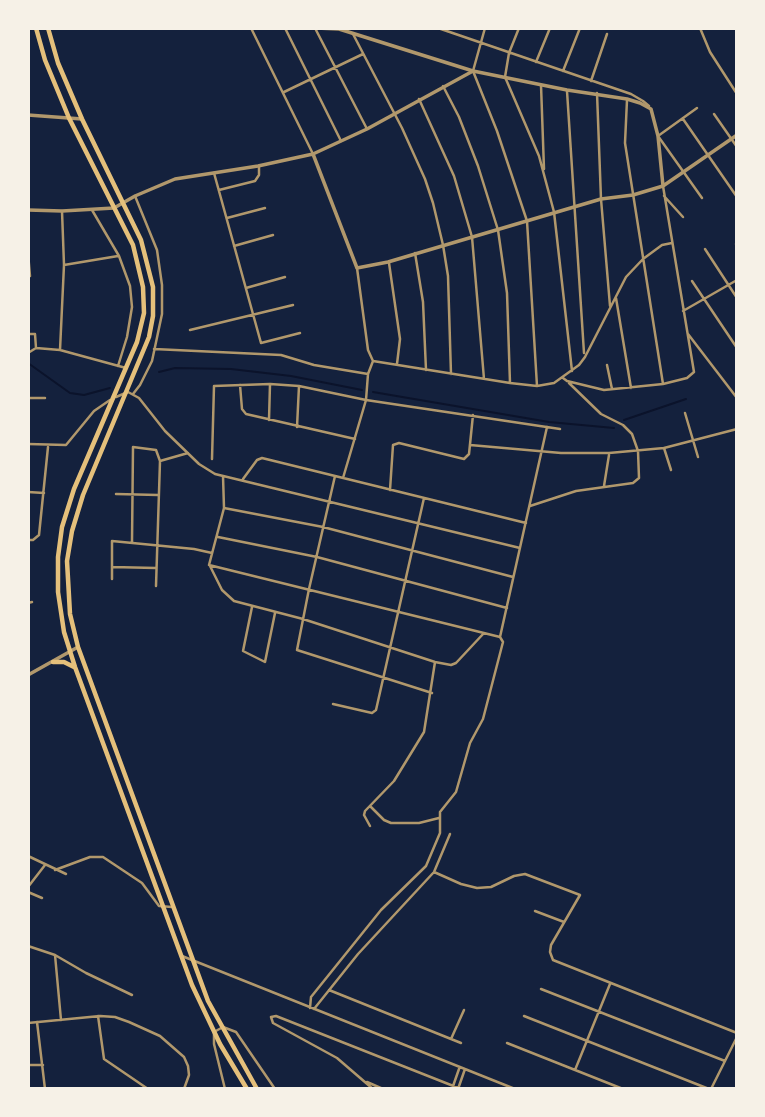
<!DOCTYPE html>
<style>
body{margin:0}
#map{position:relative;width:765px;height:1117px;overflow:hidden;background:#14213d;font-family:"Asap Condensed",sans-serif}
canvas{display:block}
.frame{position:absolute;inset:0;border:30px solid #f6f1e7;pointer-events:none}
</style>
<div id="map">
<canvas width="765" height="1117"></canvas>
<div class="frame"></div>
</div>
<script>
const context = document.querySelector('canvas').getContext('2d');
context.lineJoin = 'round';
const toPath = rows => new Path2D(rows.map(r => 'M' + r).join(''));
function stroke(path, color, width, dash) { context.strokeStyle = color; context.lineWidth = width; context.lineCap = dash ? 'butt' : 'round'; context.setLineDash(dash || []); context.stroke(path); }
stroke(toPath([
 [28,363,70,393,84,395,110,388],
 [159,372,175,368,231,369,291,376,362,390],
 [373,392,549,422,614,428],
 [624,420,686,399]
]), '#0b132b', 2);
stroke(toPath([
 [251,28,313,154],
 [285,28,341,141],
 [438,28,631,94,643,101,649,106],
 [485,28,473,71,497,131,527,221,537,386],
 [519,28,509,53,505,77,539,156,554,212,572,371],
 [700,28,710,52,737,94],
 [316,30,367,129],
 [353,34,402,128,425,179,433,203,443,245,448,276,451,374],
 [536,62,550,28],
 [563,71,580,28],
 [591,81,607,34],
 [541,85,544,169],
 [443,86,459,117,478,166,498,230,507,293,510,383],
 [567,91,584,353],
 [284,92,363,54],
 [597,93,601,199,610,306],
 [419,99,454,176,472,237,484,379],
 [627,100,625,143,663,384],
 [697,108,658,136,702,198],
 [714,114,737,147],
 [683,119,737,197],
 [214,173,261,343,300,333],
 [219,190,255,181,259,175,259,167],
 [664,196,683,217],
 [92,210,119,256,130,286,132,307,127,337,118,366],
 [62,211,64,265,118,256],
 [227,218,265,208],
 [736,244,737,246],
 [234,246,273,235],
 [705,249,737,298],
 [28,253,30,276],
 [415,253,423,302,426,370],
 [389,263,400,339,397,364],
 [357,268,368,350,373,361],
 [692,281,737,348],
 [246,288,285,277],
 [616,298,631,388],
 [683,311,737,280],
 [190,330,293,305],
 [28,334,35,334,36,348],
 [688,334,737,398],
 [154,349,281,355,314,365,368,374],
 [60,350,64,265],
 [28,353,36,348,60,350,126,368],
 [373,361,510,383,537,386,554,383,579,365,585,357,626,277,643,259,662,245,672,243],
 [607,365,612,389],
 [563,378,567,381,604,390,663,384,687,378,694,372,663,186],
 [240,385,242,409,246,414,355,439],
 [133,394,140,385,152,361,162,314,162,285,157,250,135,196],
 [116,397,128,392,139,398,165,431,199,464,215,474,520,548],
 [28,398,45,398],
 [685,413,698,457],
 [269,420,270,384],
 [297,427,299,386],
 [28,444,66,445,94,411,110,400],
 [470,445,561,453,609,453,664,448,737,429],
 [664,448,671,470],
 [212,459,214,386,270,384,299,386,366,400,560,429],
 [223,476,224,508,209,565,500,637,547,427],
 [335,476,309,589,297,650,432,693],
 [343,478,366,400,368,374,373,361],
 [243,479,257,460,262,458,526,523],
 [604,486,609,455],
 [390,490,393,445,399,443,464,459,469,454,473,415],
 [28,492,44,493],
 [116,494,158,495],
 [530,506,576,491,633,483,639,478,638,451,632,434,623,425,601,414,569,383],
 [224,508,323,527,513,577],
 [218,537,317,557,507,608],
 [28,540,33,540,39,535,48,447],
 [132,542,133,447,156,450,160,461],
 [210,566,222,590,234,601,303,619,435,662,451,665,456,663,484,633],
 [112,567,156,568],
 [112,579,112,541,194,549,212,553],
 [156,586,160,461,188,453],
 [28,603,32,602],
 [252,607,243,651,265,662,275,613],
 [333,704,372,713,376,710,424,498],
 [370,806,384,820,391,823,419,823,439,818],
 [370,826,364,815,365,811,394,781,424,732,435,662],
 [28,856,66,874],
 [55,870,90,857,103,857,142,883,159,906,172,907],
 [434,872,461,884,477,888,491,887,514,876,525,874,580,895,551,945,550,952,553,960,737,1033],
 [28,887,45,865],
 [28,892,42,898],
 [535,911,564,922],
 [28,946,55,955,86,973,132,995],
 [55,955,61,1020],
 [182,956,515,1089],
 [541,989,725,1061],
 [329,990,461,1043],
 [310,1008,311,997,381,910,426,866,440,833,440,812,456,792,470,743,483,719,503,642,500,637],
 [314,1009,358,954,434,872,450,834],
 [98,1016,104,1059,148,1089],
 [524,1016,709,1089],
 [37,1022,45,1089],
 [28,1023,100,1016,115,1017,129,1022,160,1036,184,1057,188,1066,189,1075,184,1089],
 [451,1039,464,1010],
 [507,1043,623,1089],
 [28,1065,43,1065],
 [575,1070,610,984],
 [367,1082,383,1089],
 [225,1089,214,1044,214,1032,223,1027,236,1032,275,1089],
 [373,1089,337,1058,273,1023,271,1017,276,1016,461,1089],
 [452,1089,459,1069],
 [458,1089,465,1069],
 [711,1089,737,1037]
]), '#b1986c', 2.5);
stroke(toPath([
 [316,28,339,29,473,71,567,90,627,99,640,103,651,109,658,136,663,186],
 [28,115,82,119],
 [313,154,357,268,388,262,601,199,633,195,663,186,737,135],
 [28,210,62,211,114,208,135,196,175,179,258,166,313,154,367,129,473,71],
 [28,675,78,647]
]), '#b1986c', 3.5);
stroke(toPath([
 [36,28,45,60,69,118,133,245,143,287,144,313,137,342,74,489,62,527,58,557,58,592,64,632,75,667,192,985,220,1044,247,1089],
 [48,28,58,63,82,119,141,240,153,287,153,316,149,337,83,495,72,531,67,561,70,614,78,647,208,1001,257,1089],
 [53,662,64,662,74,667]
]), '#e5c07b', 4.5);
</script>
